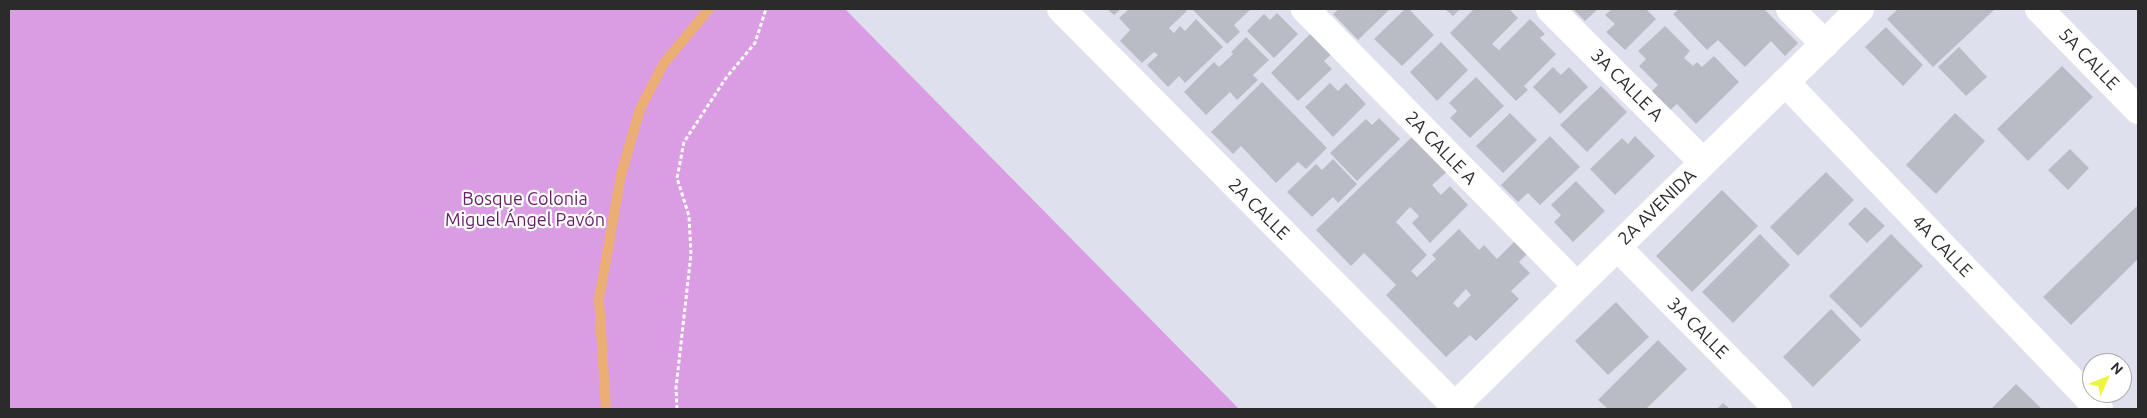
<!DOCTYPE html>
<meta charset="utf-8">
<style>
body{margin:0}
#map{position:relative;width:2147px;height:418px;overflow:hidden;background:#dee1ed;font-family:Ubuntu,sans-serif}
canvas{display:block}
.frame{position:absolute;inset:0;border:10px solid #2b2b2b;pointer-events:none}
.north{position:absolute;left:2082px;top:353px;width:50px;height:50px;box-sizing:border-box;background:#fff;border:1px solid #aaa;border-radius:50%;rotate:46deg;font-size:14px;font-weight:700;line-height:20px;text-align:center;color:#2b2b2b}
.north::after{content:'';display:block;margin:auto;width:18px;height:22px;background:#edf543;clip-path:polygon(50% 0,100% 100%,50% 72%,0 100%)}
</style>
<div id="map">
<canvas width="2147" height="418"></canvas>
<div class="frame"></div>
<div class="north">N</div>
</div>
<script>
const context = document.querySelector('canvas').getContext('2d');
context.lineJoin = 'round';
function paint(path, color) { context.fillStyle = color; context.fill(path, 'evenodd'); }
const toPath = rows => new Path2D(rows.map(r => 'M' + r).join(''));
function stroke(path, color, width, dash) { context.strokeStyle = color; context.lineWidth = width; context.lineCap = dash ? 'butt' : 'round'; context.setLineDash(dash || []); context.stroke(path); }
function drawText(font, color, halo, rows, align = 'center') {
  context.font = font + ' Ubuntu,sans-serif'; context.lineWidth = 4.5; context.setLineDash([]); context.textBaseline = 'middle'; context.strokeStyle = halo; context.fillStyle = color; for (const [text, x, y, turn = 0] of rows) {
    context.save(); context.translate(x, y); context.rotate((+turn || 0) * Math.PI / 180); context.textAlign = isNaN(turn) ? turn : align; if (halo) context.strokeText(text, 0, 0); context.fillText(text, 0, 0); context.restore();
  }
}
paint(toPath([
 [9,9,845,9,1239,409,9,409]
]), '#da9ce2');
stroke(toPath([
 [606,409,599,299,621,175,640,109,664,63,709,9]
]), '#ebaf75', 10);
paint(toPath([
 [1107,9,1121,9,1114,15],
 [1129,9,1185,9,1187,11,1169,28,1174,33,1180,26,1185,31,1196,19,1223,47,1185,83,1179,76,1168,87,1147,65,1158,55,1154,52,1142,63,1120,41,1130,30,1119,18],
 [1192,9,1251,9,1234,25,1240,32,1227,44],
 [1339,9,1390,9,1358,40,1333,14],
 [1405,9,1409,9,1434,35,1402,66,1374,39],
 [1445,9,1460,9,1453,16],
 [1474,9,1509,9,1518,18,1492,44,1499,50,1530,19,1545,34,1540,38,1556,54,1524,86,1528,90,1516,101,1450,33],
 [1573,9,1598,9,1585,21],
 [1612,9,1646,9,1656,19,1625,50,1606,32,1615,24,1605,15],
 [1679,9,1764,9,1798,43,1785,56,1771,41,1745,67,1718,40,1707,50,1673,14],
 [1898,9,1995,9,1933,67,1887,19],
 [1277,13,1298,34,1274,58,1247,31,1264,14,1270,20],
 [1665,26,1690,51,1684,58,1693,66,1697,62,1702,67,1714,56,1739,82,1696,124,1677,104,1668,112,1650,93,1658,85,1639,66,1646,59,1638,51],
 [1886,27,1923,65,1903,86,1865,47],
 [1313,31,1334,52,1324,61,1332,69,1298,101,1271,73],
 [1246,37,1269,60,1253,75,1258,80,1237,100,1230,92,1206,115,1184,92,1214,62,1219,67,1233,54,1231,52],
 [1441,42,1468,70,1437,101,1410,72],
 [1959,47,1987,77,1966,96,1938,67],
 [2062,66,2093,97,2028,161,1997,129],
 [1553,67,1561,75,1569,67,1588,87,1560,114,1533,87],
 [1476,77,1504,106,1470,138,1450,118,1457,111,1449,103],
 [1262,82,1327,148,1306,169,1298,162,1276,183,1241,146,1233,154,1211,132],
 [1330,83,1338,91,1346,83,1366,104,1333,137,1305,107],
 [1601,86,1627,112,1587,152,1560,125],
 [1510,113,1537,140,1503,173,1476,146],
 [1955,113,1985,141,1936,194,1906,165],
 [1379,118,1400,139,1357,181,1330,153,1366,119,1372,125],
 [1415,134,1449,170,1432,185,1441,195,1450,186,1468,205,1430,243,1412,223,1419,216,1410,207,1396,222,1427,255,1411,271,1417,277,1436,259,1432,255,1459,229,1479,250,1484,245,1497,259,1517,239,1530,251,1519,262,1530,273,1511,291,1519,299,1476,341,1470,335,1446,357,1386,295,1396,285,1364,253,1351,266,1316,230],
 [1466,289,1471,295,1458,308,1453,303],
 [1550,136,1580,167,1540,205,1528,193,1518,202,1501,185],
 [1635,136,1655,156,1615,195,1590,169,1622,138,1628,144],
 [2070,149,2089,168,2068,190,2048,170],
 [1333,159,1357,184,1338,203,1333,197,1312,217,1287,192,1316,164,1322,170],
 [1826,172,1854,200,1798,256,1770,227],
 [1576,181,1605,211,1573,242,1554,222,1561,215,1551,205],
 [1722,190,1758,226,1692,292,1656,256],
 [2138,205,2138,259,2071,325,2043,297],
 [1865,207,1885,226,1867,243,1848,224],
 [1760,234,1790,265,1733,323,1702,292],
 [1891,234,1923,266,1861,328,1829,296],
 [1616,302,1649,337,1608,375,1575,341],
 [1831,309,1861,340,1813,387,1783,357],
 [1658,340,1687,369,1646,409,1608,409,1598,400],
 [2016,384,2042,409,1991,409],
 [1723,403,1730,409,1717,409]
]), '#babcc5');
stroke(toPath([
 [677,409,676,388,691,254,689,216,677,178,684,142,726,78,755,43,766,9]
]), '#fff', 3, [4, 2.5]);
stroke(toPath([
 [1061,9,1458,409],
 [1305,9,1577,286],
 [1550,9,1703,162],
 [1790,9,1825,44],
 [2039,9,2138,110],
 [1785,82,2099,409],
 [1617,247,1778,409],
 [1455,406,1860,9]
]), '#fff', 28);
drawText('18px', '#2b2b2b', '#fff', [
 ["5A CALLE",2089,59,46],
 ["3A CALLE A",1627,85,45],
 ["2A CALLE A",1441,148,46],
 ["2A AVENIDA",1657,207,-44],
 ["2A CALLE",1259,209,45],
 ["4A CALLE",1942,246,46],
 ["3A CALLE",1698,328,45]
]);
drawText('18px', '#671d66', '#fff', [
 ["Bosque Colonia",525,199],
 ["Miguel Ángel Pavón",525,220]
]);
</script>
